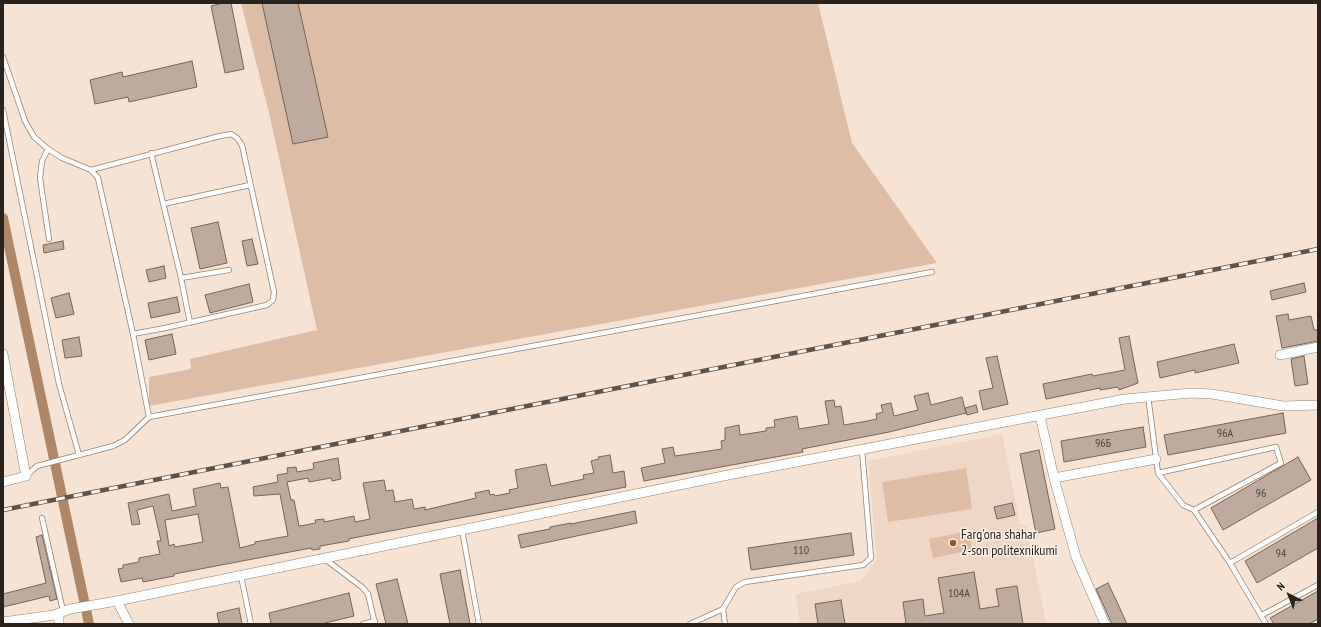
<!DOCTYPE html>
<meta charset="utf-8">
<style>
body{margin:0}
#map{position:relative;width:1321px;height:627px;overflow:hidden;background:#f6e3d4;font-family:"PT Sans Narrow",sans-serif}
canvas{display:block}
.frame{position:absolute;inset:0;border:4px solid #2a231d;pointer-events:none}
.north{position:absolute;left:1269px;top:575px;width:40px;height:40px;-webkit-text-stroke:3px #fdf2e9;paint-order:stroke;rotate:317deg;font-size:11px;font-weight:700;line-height:16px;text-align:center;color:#2a231d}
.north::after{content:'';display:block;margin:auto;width:14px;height:18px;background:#2a231d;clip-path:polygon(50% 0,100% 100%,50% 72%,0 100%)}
</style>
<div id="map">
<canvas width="1321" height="627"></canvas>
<div class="frame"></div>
<div class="north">N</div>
</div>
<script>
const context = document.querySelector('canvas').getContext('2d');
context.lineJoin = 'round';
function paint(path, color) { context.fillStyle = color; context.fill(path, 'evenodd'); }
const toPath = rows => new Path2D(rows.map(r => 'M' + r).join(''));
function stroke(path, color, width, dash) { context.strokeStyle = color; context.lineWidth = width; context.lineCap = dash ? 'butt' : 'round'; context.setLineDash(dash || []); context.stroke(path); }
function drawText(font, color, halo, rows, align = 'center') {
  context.font = font + ' "PT Sans Narrow",sans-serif'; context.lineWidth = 3; context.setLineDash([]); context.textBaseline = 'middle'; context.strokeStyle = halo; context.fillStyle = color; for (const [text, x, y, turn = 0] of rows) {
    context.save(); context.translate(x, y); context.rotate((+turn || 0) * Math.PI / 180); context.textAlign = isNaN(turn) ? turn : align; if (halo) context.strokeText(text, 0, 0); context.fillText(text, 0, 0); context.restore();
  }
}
paint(toPath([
 [1002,434,1020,524,1027,526,1046,624,800,624,796,594,861,581,877,560,868,461]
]), '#f0d6c4');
paint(toPath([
 [241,3,818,3,852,143,937,263,149,406,149,377,191,369,190,359,317,330,269,113],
 [966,468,972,509,888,522,882,482],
 [969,531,972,550,933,558,929,539]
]), '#dfbda4');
stroke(toPath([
 [3,218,89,624]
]), '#af8767', 10);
const building = toPath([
 [223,3,231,3,244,69,225,73,211,6,223,3],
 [262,3,298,3,328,137,293,144,262,3],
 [192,61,197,87,129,102,128,97,95,104,90,80,122,72,123,77,192,61],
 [218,222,227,263,200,269,191,228,218,222],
 [252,239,258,264,247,266,242,241,252,239],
 [63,241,64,249,44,253,43,245,63,241],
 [164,266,166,278,149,282,146,270,164,266],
 [1304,283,1306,292,1272,300,1270,291,1304,283],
 [249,284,253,302,210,313,205,295,249,284],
 [69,293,74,314,56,318,51,298,69,293],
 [177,297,180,312,151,318,148,303,177,297],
 [1288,314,1289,320,1311,316,1314,330,1318,330,1318,341,1282,348,1276,316,1288,314],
 [172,334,176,354,149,360,145,340,172,334],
 [1129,336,1138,383,1119,390,1118,387,1100,390,1100,388,1046,399,1043,384,1092,374,1093,376,1125,370,1119,338,1129,336],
 [79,337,82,356,65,358,62,340,79,337],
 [1234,344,1239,363,1195,373,1195,370,1160,378,1157,362,1234,344],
 [997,356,1008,404,983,410,979,391,993,388,986,358,997,356],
 [1304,356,1308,384,1295,386,1291,359,1304,356],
 [928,393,931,405,962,397,966,413,889,432,802,449,803,452,644,481,641,468,665,463,662,449,673,447,675,456,722,449,721,441,725,440,725,428,739,425,740,435,766,431,766,428,775,427,774,420,797,416,799,429,829,424,825,401,834,400,835,407,841,406,844,425,862,422,877,419,876,414,883,412,881,405,891,403,894,416,918,410,914,396,928,393],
 [976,405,978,412,967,415,965,408,976,405],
 [1283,413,1286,433,1168,455,1164,435,1283,413],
 [1143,427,1146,447,1064,462,1061,441,1143,427],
 [1039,450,1055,529,1036,533,1020,454,1039,450],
 [610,455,613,473,624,471,626,487,358,537,349,539,349,541,320,546,320,549,312,550,311,548,258,558,174,574,174,576,143,582,142,578,121,582,118,569,123,568,123,565,139,562,139,558,160,554,157,541,161,541,153,506,137,510,140,524,132,525,128,503,169,494,172,511,196,506,193,489,220,483,221,488,228,487,240,548,255,544,255,542,288,536,280,494,254,496,253,487,278,482,277,475,288,473,287,468,296,467,297,472,314,469,313,463,338,458,341,479,332,481,331,478,309,482,308,478,287,482,291,500,294,500,299,526,300,526,316,523,315,520,324,519,324,522,354,516,355,522,370,519,363,483,384,480,386,491,393,490,395,502,412,499,414,509,425,507,425,510,476,498,475,493,489,490,490,495,494,494,495,496,510,493,509,490,518,488,515,470,546,464,551,486,584,479,583,475,594,473,591,461,599,459,598,457,610,455],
 [198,514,203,542,175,547,174,544,169,546,165,520,198,514],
 [1298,457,1311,480,1223,530,1211,508,1298,457],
 [1012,503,1015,515,997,519,994,507,1012,503],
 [635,511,637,523,521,548,518,535,550,529,550,527,571,523,571,524,635,511],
 [1318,518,1318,548,1257,583,1245,561,1318,518],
 [851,533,854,555,751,570,748,548,851,533],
 [42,535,57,599,50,601,49,596,3,607,3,594,46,583,36,537,42,535],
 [460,570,470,624,450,624,440,574,460,570],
 [974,572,980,609,999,606,996,589,1017,586,1023,624,906,624,903,602,923,599,925,616,944,613,938,578,974,572],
 [397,579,408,624,386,624,376,584,397,579],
 [1108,583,1117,602,1127,624,1112,624,1096,589,1108,583],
 [1318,591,1318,619,1309,624,1274,624,1270,618,1318,591],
 [349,593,354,616,321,624,271,624,269,613,349,593],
 [841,600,845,624,818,624,815,604,841,600],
 [239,608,242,624,219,624,217,613,239,608]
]);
paint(building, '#beab9e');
stroke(building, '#746457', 1);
const service = toPath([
 [3,57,25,121,34,137,48,149,62,158,91,170,98,178,133,334,149,417,125,440,113,446,79,455],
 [3,110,59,384,79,455,37,466,26,476],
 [48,149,42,161,40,178,49,239],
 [151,153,181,278,190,323],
 [91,170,220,136,231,134,237,138,242,145,274,292,273,300,267,305,165,328,133,334],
 [163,204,250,185],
 [181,278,229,270],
 [1148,396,1158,473,1276,447,1281,463,1194,510,1230,563,1266,624],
 [149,417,932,272],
 [1158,473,1183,505,1194,510],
 [42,518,63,611],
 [462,530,479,624],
 [325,559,362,587,368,594,375,624],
 [1230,563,1318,512],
 [241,576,251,624],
 [1262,615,1318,585],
 [363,624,375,621],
 [690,624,723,609],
 [725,624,723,609,736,587,745,582,863,565,871,558,862,450]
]);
const minor = toPath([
 [3,354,26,476,3,482],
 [1280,355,1318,347],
 [1040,416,1054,478,1076,557,1105,624],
 [1054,478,1156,459],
 [117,601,129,624],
 [59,613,59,624],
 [3,622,54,615,70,609,117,601,728,475,1125,399,1191,393,1212,394,1283,406,1318,405]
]);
stroke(service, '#948275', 6);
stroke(minor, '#948275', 10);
stroke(service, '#fff', 4.5);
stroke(minor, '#fff', 9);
const rail = toPath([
 [3,510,1318,249]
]);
stroke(rail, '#5e544b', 4.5);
stroke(rail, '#fdf2e9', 3, [9]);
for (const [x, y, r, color] of [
 [953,543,4,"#95571d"]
]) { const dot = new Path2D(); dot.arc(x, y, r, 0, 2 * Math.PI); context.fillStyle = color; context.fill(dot); stroke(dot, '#fdf2e9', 1.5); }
drawText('12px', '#4f453d', null, [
 ["96А",1225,434],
 ["96Б",1103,444],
 ["96",1261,494],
 ["110",801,551],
 ["94",1281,554],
 ["104А",959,594]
]);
drawText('14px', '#2a231d', '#fdf2e9', [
 ["Farg'ona shahar",961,535],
 ["2-son politexnikumi",961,551]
], 'left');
</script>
